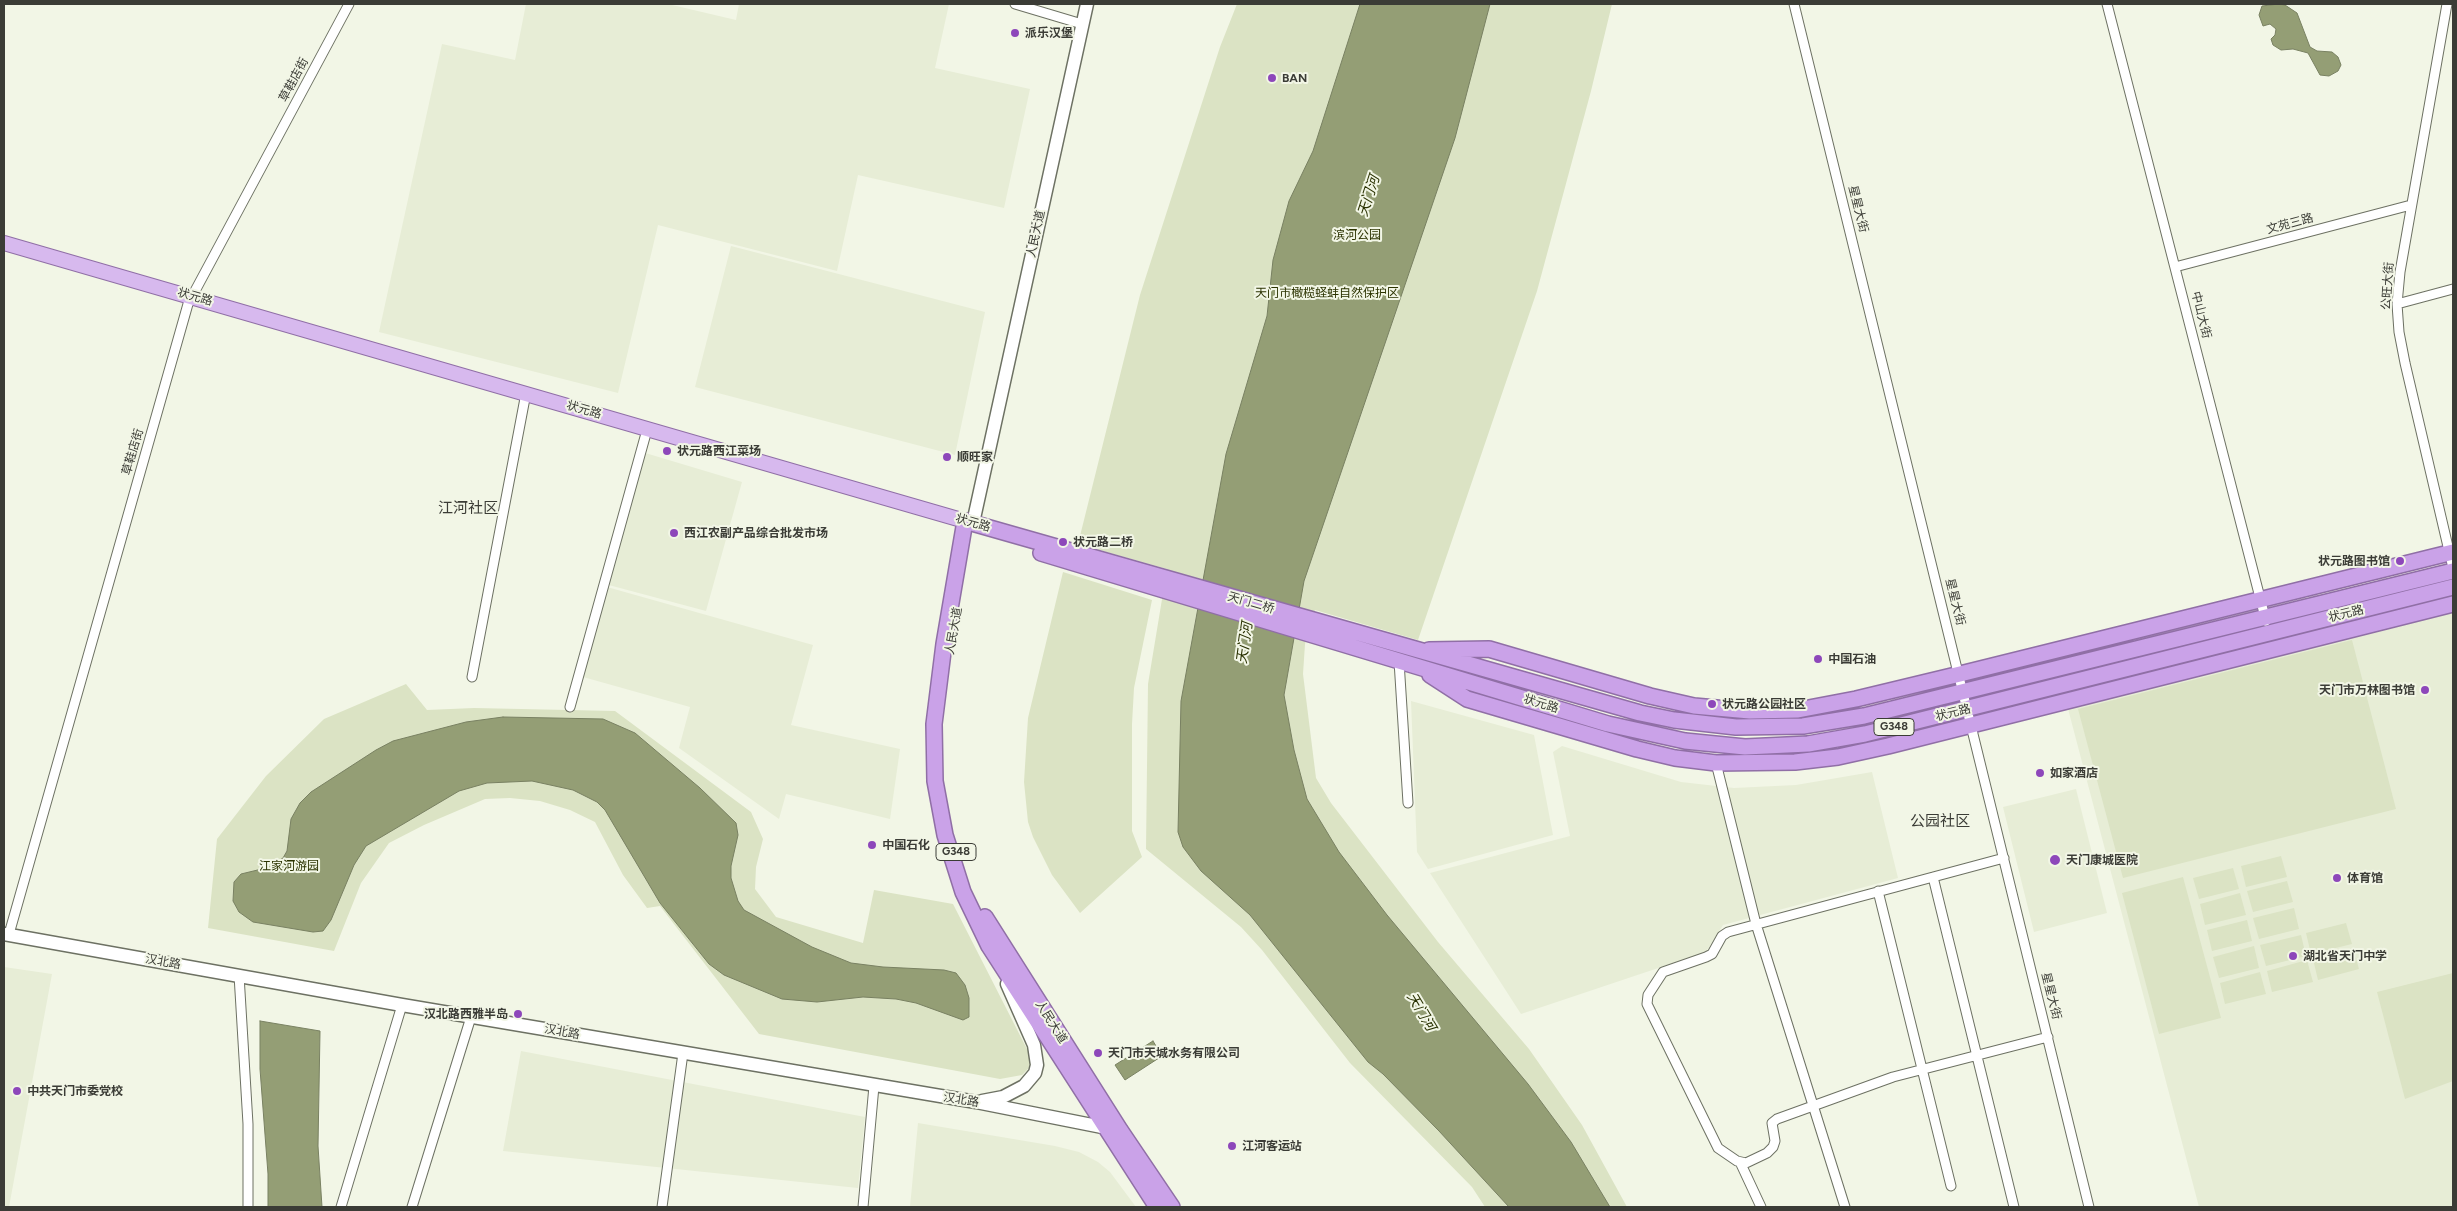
<!DOCTYPE html>
<meta charset="utf-8">
<style>
body{margin:0}
#map{position:relative;width:2457px;height:1211px;overflow:hidden;background:#f2f6e6;font-family:Figtree,sans-serif}
canvas{display:block}
.frame{position:absolute;inset:0;border:5px solid #3b3c36;pointer-events:none}
</style>
<div id="map">
<canvas width="2457" height="1211"></canvas>
<div class="frame"></div>
</div>
<script>
const context = document.querySelector('canvas').getContext('2d');
context.lineJoin = 'round';
function paint(path, color) { context.fillStyle = color; context.fill(path, 'evenodd'); }
const toPath = rows => new Path2D(rows.map(r => 'M' + r).join(''));
function stroke(path, color, width, dash) { context.strokeStyle = color; context.lineWidth = width; context.lineCap = dash ? 'butt' : 'round'; context.setLineDash(dash || []); context.stroke(path); }
function drawText(font, color, halo, rows, align = 'center') {
  context.font = font + ' Figtree,"Noto Sans SC",sans-serif'; context.lineWidth = 4; context.setLineDash([]); context.textBaseline = 'middle'; context.strokeStyle = halo; context.fillStyle = color; for (const [text, x, y, turn = 0] of rows) {
    context.save(); context.translate(x, y); context.rotate((+turn || 0) * Math.PI / 180); context.textAlign = isNaN(turn) ? turn : align; if (halo) context.strokeText(text, 0, 0); context.fillText(text, 0, 0); context.restore();
  }
}
paint(toPath([
 [526,4,668,4,736,20,739,4,949,4,935,68,1030,89,1004,208,858,175,837,271,658,225,618,393,379,332,442,44,515,60],
 [731,246,985,312,955,455,695,387],
 [642,452,742,482,706,611,605,584],
 [607,587,813,645,791,725,900,749,890,819,786,794,779,819,679,748,690,707,583,677],
 [2453,607,2453,1207,2199,1207,2067,705],
 [1411,701,1534,735,1553,835,1428,869,1417,852],
 [1562,746,1681,782,1734,788,1796,785,1872,772,1898,878,1723,925,1706,952,1521,1014,1430,873,1570,836,1553,752],
 [2076,789,2107,913,2034,932,2003,807],
 [4,967,52,974,9,1207,4,1207],
 [521,1051,865,1117,858,1188,503,1151],
 [918,1123,1055,1146,1079,1152,1098,1162,1110,1172,1136,1207,910,1207]
]), '#e7edd6');
paint(toPath([
 [1237,4,1612,4,1591,91,1537,291,1418,640,1315,610,1305,644,1303,674,1316,778,1331,803,1438,942,1529,1049,1582,1125,1627,1207,1485,1207,1472,1187,1350,1063,1262,950,1241,927,1146,849,1148,684,1167,569,1078,544,1140,295,1220,47],
 [1063,572,1152,600,1134,688,1132,724,1132,831,1142,857,1080,913,1052,875,1033,837,1028,822,1024,782,1028,718],
 [2352,640,2396,809,2123,878,2078,709],
 [406,684,427,710,474,708,615,711,751,812,763,839,756,867,755,889,776,917,863,943,874,890,953,904,1030,1055,1031,1062,1028,1069,1022,1075,1000,1079,759,1034,660,906,647,908,623,875,595,822,570,810,540,801,510,798,485,799,424,825,389,843,361,883,334,951,208,928,217,839,266,776,324,719],
 [2281,856,2287,877,2246,887,2241,866],
 [2233,868,2239,889,2199,899,2193,878],
 [2183,877,2221,1018,2159,1034,2122,893],
 [2287,881,2293,902,2253,912,2247,891],
 [2240,893,2246,915,2205,925,2200,904],
 [2294,908,2299,929,2259,939,2253,918],
 [2247,920,2252,941,2212,951,2207,930],
 [2346,923,2352,944,2311,954,2306,933],
 [2301,935,2306,956,2266,966,2260,945],
 [2254,946,2259,968,2219,978,2213,957],
 [2353,948,2359,969,2318,980,2313,959],
 [2307,960,2313,982,2272,992,2267,971],
 [2260,972,2266,994,2225,1004,2220,983],
 [2453,973,2453,1081,2405,1099,2377,992]
]), '#dbe3c4');
const water = toPath([
 [1360,4,1490,4,1455,138,1304,581,1284,695,1294,750,1307,799,1339,852,1387,915,1528,1084,1571,1142,1610,1207,1509,1207,1439,1131,1383,1074,1368,1062,1250,915,1201,871,1183,847,1178,832,1181,701,1226,454,1267,316,1273,260,1289,201,1313,151,1360,4],
 [2279,4,2285,5,2297,13,2310,47,2317,51,2332,52,2338,57,2341,65,2338,71,2329,76,2320,75,2308,53,2293,49,2281,50,2273,45,2271,39,2275,35,2276,29,2270,24,2263,26,2259,15,2262,6,2279,4],
 [503,717,603,719,635,733,700,788,736,823,738,835,731,866,731,878,738,901,744,910,812,947,851,963,883,967,944,970,956,973,965,985,969,998,969,1017,963,1020,916,1003,896,999,863,997,817,1002,782,999,724,975,709,964,660,903,605,810,597,802,573,790,532,781,487,783,459,791,366,846,354,865,331,920,323,931,313,932,253,922,239,912,233,901,234,882,241,874,270,867,283,858,287,851,291,819,300,803,311,792,376,750,393,741,466,722,503,717],
 [260,1021,320,1031,318,1146,322,1207,268,1207,268,1174,260,1069,260,1021],
 [1153,1041,1162,1056,1125,1080,1115,1065,1153,1041]
]);
paint(water, '#949e75');
stroke(water, '#798162', 1);
const minor = toPath([
 [1015,4,1082,24],
 [1794,4,2089,1207],
 [2107,4,2266,621],
 [2447,4,2400,272,2397,304,2399,332,2405,363,2453,568],
 [2175,267,2411,205],
 [2397,304,2453,289],
 [1399,661,1408,803],
 [472,677,526,393],
 [570,707,645,437],
 [1716,763,1756,924,1845,1207],
 [2004,858,1728,932,1722,936,1712,954,1706,957,1663,972,1648,995,1647,1004,1718,1148,1737,1161,1746,1163,1767,1153,1773,1147,1775,1141,1772,1123,1777,1119,1893,1077,2048,1037],
 [1933,877,2014,1207],
 [1878,891,1951,1186],
 [9,934,188,304,349,4],
 [239,975,248,1124,248,1207],
 [1740,1162,1761,1207],
 [341,1207,402,1005],
 [412,1207,471,1017],
 [662,1207,683,1053],
 [863,1207,874,1086]
]);
const secondary = toPath([
 [973,523,1087,4],
 [4,934,402,1005,976,1102,1112,1129],
 [982,1101,1003,1097,1024,1086,1035,1073,1037,1065,1034,1045,1007,984]
]);
const primary = toPath([
 [4,243,965,521]
]);
const trunk = toPath([
 [1041,553,1608,724,1685,741,1745,747,1808,744,1865,734,2453,587],
 [1429,650,1489,649,1650,696,1694,706,1750,711,1798,710,1856,699,1960,674,2453,552],
 [1430,675,1467,699,1637,749,1675,758,1716,763,1795,762,1838,757,1888,746,2453,604],
 [985,917,1120,1130,1172,1207],
 [1157,1207,989,946,963,892,945,835,935,781,934,724,944,644,965,521,1640,713,1674,720,1736,727,1803,726,1864,716,2453,571]
]);
stroke(minor, '#6d7163', 11);
stroke(secondary, '#6d7163', 15);
stroke(primary, '#906fa6', 16);
stroke(trunk, '#906fa6', 18);
stroke(minor, '#fff', 9);
stroke(secondary, '#fff', 12);
stroke(primary, '#d7b9ee', 14);
stroke(trunk, '#caa2e8', 15);
for (const [x, y, r, color] of [
 [1015,33,5,"#8d47ba"],
 [1272,78,5,"#8d47ba"],
 [667,451,5,"#8d47ba"],
 [947,457,5,"#8d47ba"],
 [674,533,5,"#8d47ba"],
 [1063,542,5,"#8d47ba"],
 [2400,561,5,"#8d47ba"],
 [1818,659,5,"#8d47ba"],
 [2425,690,5,"#8d47ba"],
 [1712,704,5,"#8d47ba"],
 [2040,773,5,"#8d47ba"],
 [872,845,5,"#8d47ba"],
 [2055,860,6,"#8d47ba"],
 [2337,878,5,"#8d47ba"],
 [2293,956,5,"#8d47ba"],
 [518,1014,5,"#8d47ba"],
 [1098,1053,5,"#8d47ba"],
 [17,1091,5,"#8d47ba"],
 [1232,1146,5,"#8d47ba"]
]) { const dot = new Path2D(); dot.arc(x, y, r, 0, 2 * Math.PI); context.fillStyle = color; context.fill(dot); stroke(dot, '#f2f6e6', 2); }
for (const [x, y, w] of [
 [1894,727,40],
 [956,852,40]
]) { const box = new Path2D(); box.roundRect(x - w / 2, y - 8.5, w, 17, 4); context.fillStyle = '#f2f6e6'; context.fill(box); stroke(box, '#3b3c36', 1); }
drawText('bold 11px', '#3b3c36', null, [
 ["G348",1894,727],
 ["G348",956,852]
]);
drawText('bold 12px', '#3b3c36', '#f2f6e6', [
 ["派乐汉堡",1025,33],
 ["BAN",1282,78],
 ["状元路西江菜场",677,451],
 ["顺旺家",957,457],
 ["西江农副产品综合批发市场",684,533],
 ["状元路二桥",1073,542],
 ["状元路图书馆",2390,561,"right"],
 ["中国石油",1828,659],
 ["天门市万林图书馆",2415,690,"right"],
 ["状元路公园社区",1722,704],
 ["如家酒店",2050,773],
 ["中国石化",882,845],
 ["天门康城医院",2066,860],
 ["体育馆",2347,878],
 ["湖北省天门中学",2303,956],
 ["汉北路西雅半岛",508,1014,"right"],
 ["天门市天城水务有限公司",1108,1053],
 ["中共天门市委党校",27,1091],
 ["江河客运站",1242,1146]
], 'left');
drawText('12px', '#3b3c36', '#f2f6e6', [
 ["草鞋店街",294,80,-62],
 ["星星大街",1858,209,76],
 ["文苑三路",2290,224,-15],
 ["人民大道",1036,234,-78],
 ["公旺大街",2388,286,-86],
 ["状元路",195,297,16],
 ["中山大街",2201,315,76],
 ["状元路",584,410,16],
 ["草鞋店街",133,452,-74],
 ["状元路",973,523,16],
 ["星星大街",1955,602,76],
 ["天门二桥",1251,603,16],
 ["状元路",2346,614,-14],
 ["人民大道",954,631,-80],
 ["状元路",1541,704,17],
 ["状元路",1953,713,-14],
 ["汉北路",163,962,10],
 ["星星大街",2051,996,76],
 ["人民大道",1051,1022,58],
 ["汉北路",562,1032,10],
 ["汉北路",961,1100,9]
]);
drawText('12px', '#2b3300', '#f2f6e6', [
 ["滨河公园",1357,235],
 ["天门市橄榄蛏蚌自然保护区",1327,293],
 ["江家河游园",289,866]
]);
drawText('italic 14px', '#293100', '#f2f6e6', [
 ["天门河",1369,196,-72],
 ["天门河",1245,643,-82],
 ["天门河",1421,1012,59]
]);
drawText('15px', '#3b3c36', '#f2f6e6', [
 ["江河社区",468,509],
 ["公园社区",1940,822]
]);
</script>
